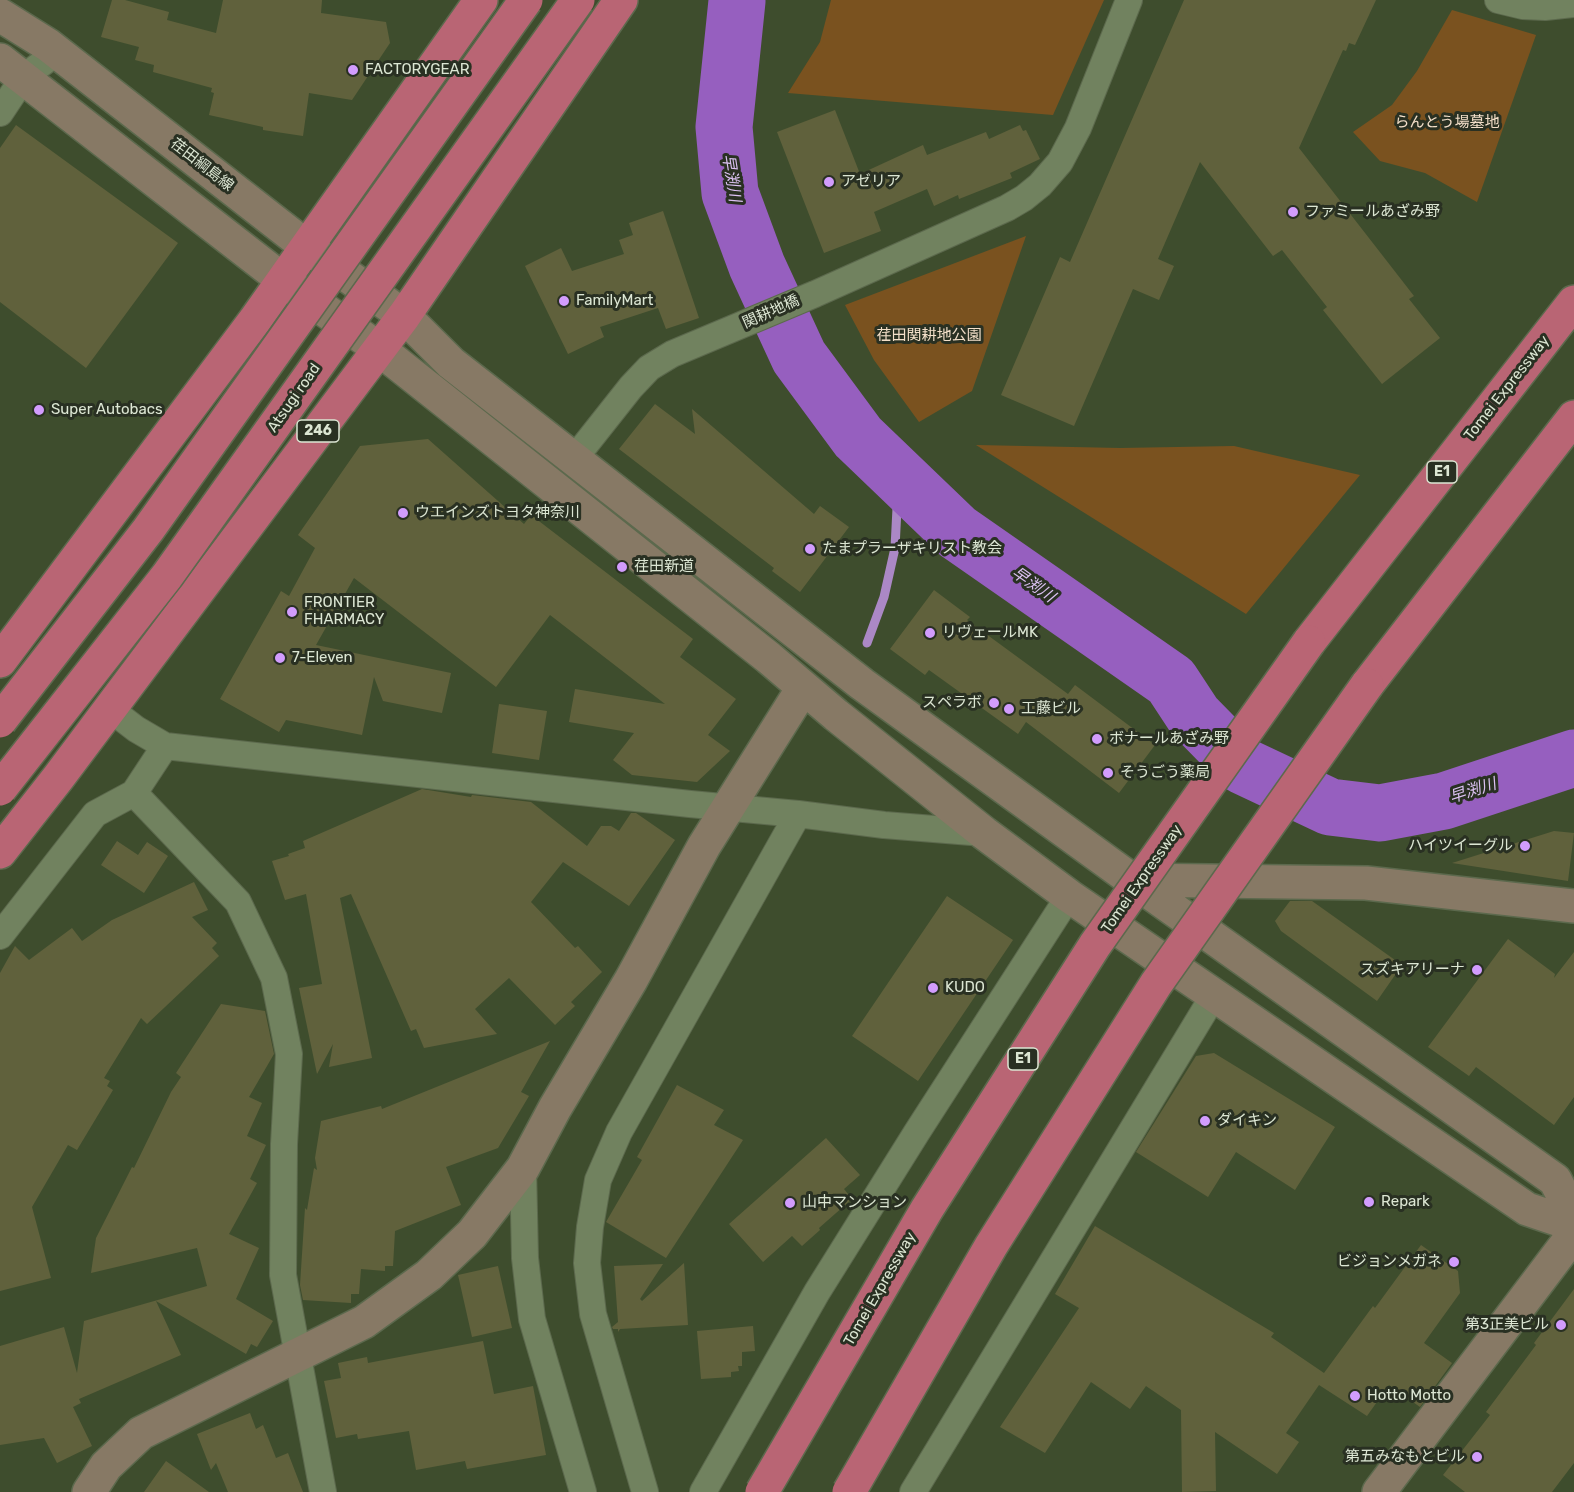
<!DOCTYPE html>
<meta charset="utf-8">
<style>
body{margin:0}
canvas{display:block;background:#3e4d2d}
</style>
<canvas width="1574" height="1492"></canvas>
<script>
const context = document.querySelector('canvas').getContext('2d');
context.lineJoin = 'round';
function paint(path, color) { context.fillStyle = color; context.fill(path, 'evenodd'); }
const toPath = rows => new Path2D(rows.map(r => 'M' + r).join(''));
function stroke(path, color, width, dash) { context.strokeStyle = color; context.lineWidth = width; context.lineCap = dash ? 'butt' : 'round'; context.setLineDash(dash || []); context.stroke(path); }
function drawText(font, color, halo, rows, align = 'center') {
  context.font = font + ' Rubik,"Noto Sans JP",sans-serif'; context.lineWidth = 6; context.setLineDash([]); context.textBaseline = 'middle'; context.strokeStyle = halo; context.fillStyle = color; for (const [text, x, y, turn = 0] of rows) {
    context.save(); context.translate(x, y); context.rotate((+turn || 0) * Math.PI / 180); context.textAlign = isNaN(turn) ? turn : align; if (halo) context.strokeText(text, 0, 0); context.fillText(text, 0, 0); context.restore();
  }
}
paint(toPath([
 [831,0,1104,0,1053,115,788,93,820,42],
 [1452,10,1536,35,1477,202,1425,173,1380,161,1353,132,1392,105,1417,71],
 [1026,236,972,391,919,422,874,360,845,305],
 [976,445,1120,448,1234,446,1360,475,1246,614]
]), '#7a521f');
stroke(toPath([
 [867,643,884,597,895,548,897,508,895,472]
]), '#ab88c5', 9);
stroke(toPath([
 [737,1,724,127,730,193,757,266,799,357,858,437,957,532,1171,681,1194,716,1243,766,1330,807,1380,813,1444,801,1574,758]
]), '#965fbf', 57);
paint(toPath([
 [112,0,125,0,169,12,167,20,216,33,223,0,322,0,321,13,386,22,390,43,352,100,309,93,303,136,263,130,263,127,209,115,214,93,211,92,212,88,153,72,154,65,135,60,139,47,101,37],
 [1184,0,1376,0,1355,45,1349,43,1346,51,1343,50,1299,148,1414,296,1409,299,1440,338,1382,384,1323,310,1327,307,1282,250,1273,256,1200,162,1158,259,1174,266,1159,300,1133,289,1074,426,1001,395,1060,257,1070,262],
 [835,110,860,174,923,145,927,155,986,132,989,139,1020,125,1023,131,1026,130,1040,159,1010,173,1012,178,959,199,958,195,934,206,927,189,874,212,881,231,824,253,777,132],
 [16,125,178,243,86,368,0,302,0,148],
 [663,211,699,318,666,329,658,308,600,327,604,337,568,354,525,266,561,248,572,271,624,254,619,240,633,235,629,223],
 [655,404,695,434,692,409,814,514,820,506,849,527,800,592,772,571,774,568,619,449],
 [428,439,524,524,531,515,693,639,680,657,736,699,708,735,730,751,697,782,632,775,613,760,634,733,569,722,575,689,665,704,550,615,496,687,354,578,316,645,451,673,442,713,383,701,374,677,362,735,286,720,279,732,220,699,281,591,289,596,315,548,298,535,360,446],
 [934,590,970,617,967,620,1068,694,1075,685,1155,745,1119,793,1026,722,1018,734,929,670,925,675,890,649],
 [499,704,547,711,539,760,492,753],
 [422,789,471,797,472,795,531,802,587,846,601,826,611,826,619,831,631,813,636,813,675,840,629,906,563,862,531,902,575,948,578,946,602,972,571,1002,575,1006,555,1025,509,978,475,1009,497,1034,424,1048,416,1029,411,1031,351,894,340,898,372,1058,329,1067,333,1044,317,1074,299,988,322,984,306,894,285,900,272,861,289,856,288,854,305,848,303,841],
 [1554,831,1574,833,1568,881,1452,863],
 [117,841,138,855,147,842,168,856,144,893,101,865],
 [194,882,208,910,192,917,217,943,212,948,219,956,147,1024,141,1018,104,1078,110,1081,107,1086,113,1090,77,1150,68,1145,32,1207,51,1278,0,1291,0,973,15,946,29,960,72,928,82,941,112,920],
 [947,896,1013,940,918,1081,852,1036],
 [1290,901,1312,901,1402,965,1377,1001,1281,931,1275,921],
 [1508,939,1555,974,1554,978,1574,952,1574,1097,1554,1125,1476,1067,1469,1076,1428,1047],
 [221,1004,265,1011,274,1054,249,1097,262,1103,247,1136,266,1145,250,1179,257,1183,229,1234,259,1248,236,1299,273,1321,257,1347,251,1344,246,1354,156,1301,181,1355,79,1399,81,1403,73,1407,92,1446,57,1463,44,1438,0,1445,0,1346,64,1327,77,1373,84,1321,207,1286,197,1248,91,1273,96,1238,132,1167,134,1168,171,1092,181,1077,176,1073],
 [550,1041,521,1092,529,1096,498,1148,446,1167,461,1205,395,1231,393,1266,385,1266,385,1271,361,1269,359,1294,351,1294,351,1303,303,1300,300,1285,305,1208,307,1210,314,1168,317,1170,315,1158,321,1121,381,1106,382,1109],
 [1214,1053,1335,1127,1295,1190,1236,1152,1208,1197,1136,1152,1196,1056],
 [677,1085,724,1110,714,1125,743,1140,666,1258,606,1222,642,1160,637,1157],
 [826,1138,860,1175,844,1189,852,1199,819,1228,820,1230,802,1246,792,1236,763,1262,729,1224],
 [1095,1226,1274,1333,1271,1337,1324,1373,1373,1306,1375,1308,1421,1245,1458,1271,1460,1293,1424,1343,1452,1363,1420,1407,1389,1385,1367,1416,1319,1385,1286,1433,1299,1442,1277,1474,1215,1432,1216,1491,1182,1492,1181,1410,1146,1386,1130,1409,1091,1382,1045,1453,1000,1427,1079,1308,1055,1294],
 [684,1263,688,1325,620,1329,618,1332,618,1329,613,1329,612,1327,618,1322,614,1266,663,1264,640,1299,642,1301],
 [498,1266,512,1328,472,1337,458,1275],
 [1574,1289,1574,1463,1552,1492,1465,1492,1443,1475,1490,1415,1486,1412,1536,1345,1534,1343],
 [753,1326,755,1351,742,1352,742,1366,738,1366,739,1371,731,1372,731,1377,701,1379,697,1331],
 [483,1341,494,1394,533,1386,546,1455,467,1469,465,1461,416,1470,409,1431,358,1439,357,1434,336,1438,324,1381,341,1378,338,1363,367,1357,368,1363],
 [250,1413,256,1429,263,1425,276,1458,288,1453,303,1492,228,1492,216,1463,211,1470,197,1434],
 [166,1461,209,1492,144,1492]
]), '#60613c');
const street = toPath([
 [1498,0,1523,6,1545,7,1574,4],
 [0,113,24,77,57,52],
 [574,459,631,387,649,368,672,354,815,294,1007,208,1024,198,1040,185,1060,162,1078,128,1129,0],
 [110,709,136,729,165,746,134,793,238,902,274,978,289,1054,284,1144,283,1275,323,1492],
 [165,746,690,804,798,814,884,825,984,833],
 [0,936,95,814,134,793],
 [523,1168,525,1258,532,1319,583,1492],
 [645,1492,593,1314,587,1263,590,1227,598,1180,619,1132,798,814],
 [703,1492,817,1292,917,1132,1069,896],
 [913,1492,1214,995]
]);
const secondary = toPath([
 [0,15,48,45,307,247,404,316,451,363,862,684,1132,880,1555,1180,1574,1216],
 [0,60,283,280,379,349,769,658,836,715,984,833,1069,896,1527,1209,1574,1225],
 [1132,880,1366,883,1574,906],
 [89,1492,106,1466,141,1433,364,1322,429,1275,472,1234,523,1168,555,1108,631,980,704,846,803,688],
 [1379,1492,1574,1234]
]);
const highway = toPath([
 [1309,642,1574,302],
 [0,661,255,320,481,0],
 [1367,685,1574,417],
 [0,852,58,778,404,316,621,0]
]);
stroke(street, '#5c694d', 28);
stroke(secondary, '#5c694d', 36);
stroke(highway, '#5c694d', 36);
stroke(street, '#71825f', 26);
stroke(secondary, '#877965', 33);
stroke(highway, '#b96574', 33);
const highwayBridge = toPath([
 [0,721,148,530,526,0],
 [0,789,167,576,578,0],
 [762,1492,927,1209,1095,945,1309,642],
 [849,1492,991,1246,1156,984,1367,685]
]);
stroke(highwayBridge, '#5c694d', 36, []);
stroke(highwayBridge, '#b96574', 33);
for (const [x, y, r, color] of [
 [353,70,6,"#d29cfd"],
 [829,182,6,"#d29cfd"],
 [1293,212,6,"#d29cfd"],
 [564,301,6,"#d29cfd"],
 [39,410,6,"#d29cfd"],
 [403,513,6,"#d29cfd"],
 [810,549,6,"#d29cfd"],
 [622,567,6,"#d29cfd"],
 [292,612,6,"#d29cfd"],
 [930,633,6,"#d29cfd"],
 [280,658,6,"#d29cfd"],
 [994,703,6,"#d29cfd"],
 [1009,709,6,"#d29cfd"],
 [1097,739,6,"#d29cfd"],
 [1108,773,6,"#d29cfd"],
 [1525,846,6,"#d29cfd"],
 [1477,970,6,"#d29cfd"],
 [933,988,6,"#d29cfd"],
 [1205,1121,6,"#d29cfd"],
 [1369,1202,6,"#d29cfd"],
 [790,1203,6,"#d29cfd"],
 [1454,1262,6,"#d29cfd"],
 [1561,1325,6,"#d29cfd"],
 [1355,1396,6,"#d29cfd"],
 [1477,1457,6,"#d29cfd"]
]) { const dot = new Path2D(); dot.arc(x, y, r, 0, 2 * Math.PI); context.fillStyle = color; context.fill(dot); stroke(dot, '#293022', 2); }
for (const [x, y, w] of [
 [318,431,42],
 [1442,472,30],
 [1023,1059,30]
]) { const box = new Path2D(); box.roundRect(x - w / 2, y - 11, w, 22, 4.5); context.fillStyle = '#293022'; context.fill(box); stroke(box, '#dce6d3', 1.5); }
drawText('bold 14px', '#dce6d3', null, [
 ["246",318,431],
 ["E1",1442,472],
 ["E1",1023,1059]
]);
drawText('15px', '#dce6d3', '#293022', [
 ["FACTORYGEAR",365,70],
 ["アゼリア",841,182],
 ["ファミールあざみ野",1305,212],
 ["FamilyMart",576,301],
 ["Super Autobacs",51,410],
 ["ウエインズトヨタ神奈川",415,513],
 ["たまプラーザキリスト教会",822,549],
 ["荏田新道",634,567],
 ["FRONTIER",304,603],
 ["FHARMACY",304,620],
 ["リヴェールMK",942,633],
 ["7-Eleven",292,658],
 ["スペラボ",982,703,"right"],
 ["工藤ビル",1021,709],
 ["ボナールあざみ野",1109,739],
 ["そうごう薬局",1120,773],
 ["ハイツイーグル",1513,846,"right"],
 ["スズキアリーナ",1465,970,"right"],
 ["KUDO",945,988],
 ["ダイキン",1217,1121],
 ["Repark",1381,1202],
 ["山中マンション",802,1203],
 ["ビジョンメガネ",1442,1262,"right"],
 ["第3正美ビル",1549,1325,"right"],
 ["Hotto Motto",1367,1396],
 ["第五みなもとビル",1465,1457,"right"]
], 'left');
drawText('15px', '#f3dfc9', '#293022', [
 ["らんとう場墓地",1447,123],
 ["荏田関耕地公園",929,336]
]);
drawText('15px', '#dce6d3', '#293022', [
 ["荏田綱島線",202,165,38],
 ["関耕地橋",771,312,-24],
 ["Tomei Expressway",1507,388,-52],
 ["Atsugi road",294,398,-55],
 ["Tomei Expressway",1142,879,-55],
 ["Tomei Expressway",880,1289,-60]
]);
drawText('italic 16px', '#dbc1f2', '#293022', [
 ["早渕川",731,178,81],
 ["早渕川",1033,585,35],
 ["早渕川",1473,791,-18]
]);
</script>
